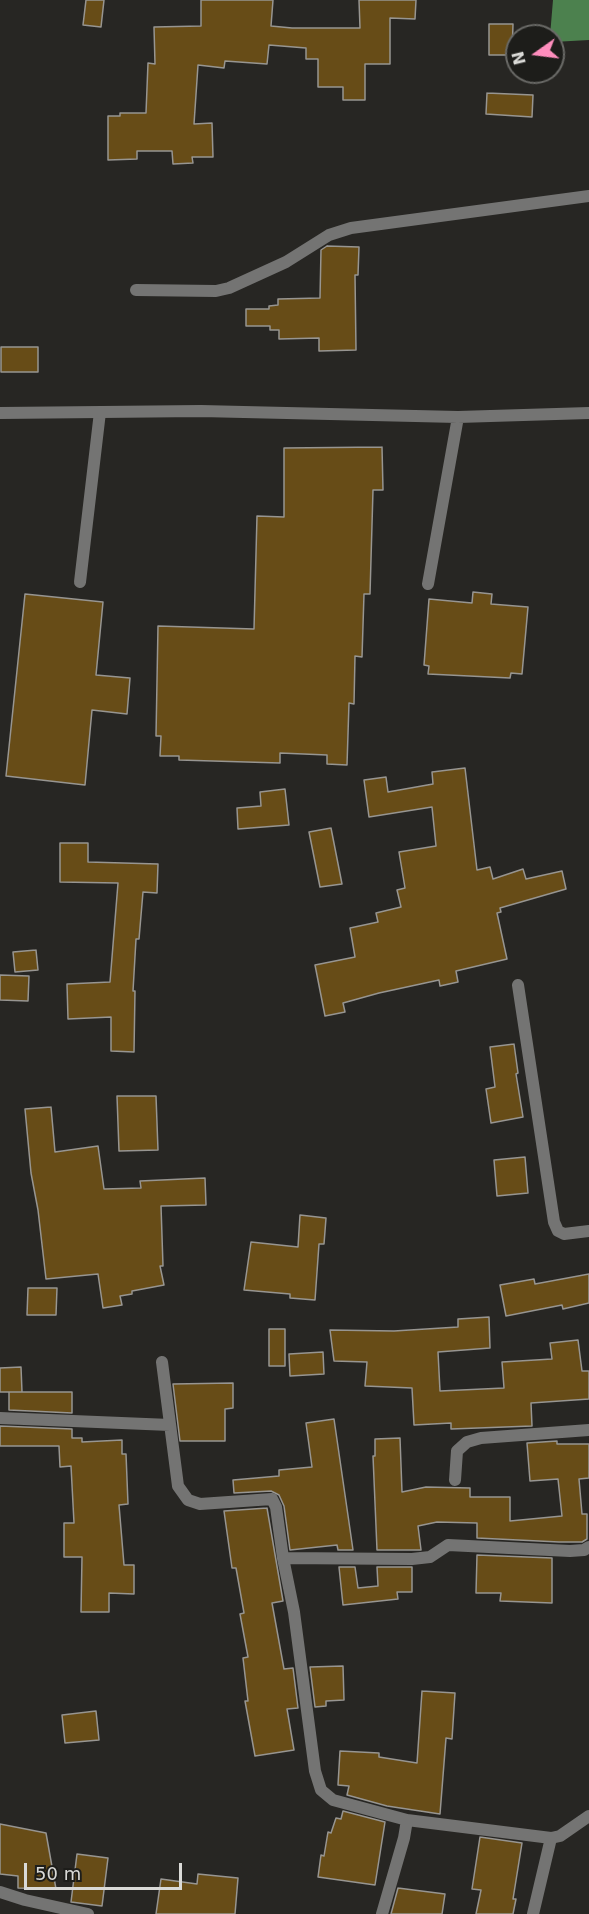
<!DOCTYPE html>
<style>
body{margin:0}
#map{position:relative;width:589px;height:1914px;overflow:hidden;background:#272623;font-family:"DejaVu Sans",sans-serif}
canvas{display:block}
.north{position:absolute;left:505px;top:24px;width:60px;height:60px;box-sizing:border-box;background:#1d1d1a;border:2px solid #696966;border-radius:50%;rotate:256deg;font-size:16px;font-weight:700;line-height:24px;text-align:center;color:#dadad7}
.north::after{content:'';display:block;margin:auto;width:21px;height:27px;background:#fe8ebd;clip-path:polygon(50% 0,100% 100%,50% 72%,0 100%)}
.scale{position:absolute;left:24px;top:1863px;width:158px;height:27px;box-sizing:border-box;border:3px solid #dadad7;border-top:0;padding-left:8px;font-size:18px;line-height:21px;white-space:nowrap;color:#dadad7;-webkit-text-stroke:4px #1d1d1a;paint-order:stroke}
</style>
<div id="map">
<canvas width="589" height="1914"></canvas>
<div class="north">N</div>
<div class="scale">50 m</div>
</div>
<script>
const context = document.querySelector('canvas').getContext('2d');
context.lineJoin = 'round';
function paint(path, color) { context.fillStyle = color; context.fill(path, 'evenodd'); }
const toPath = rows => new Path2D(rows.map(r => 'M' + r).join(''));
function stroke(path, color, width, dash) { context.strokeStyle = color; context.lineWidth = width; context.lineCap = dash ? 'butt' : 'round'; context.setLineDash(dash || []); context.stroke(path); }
paint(toPath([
 [553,0,589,0,589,40,553,42,553,36,550,36]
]), '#4c814e');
const building = toPath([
 [86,0,104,0,101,27,83,25,86,0],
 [201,0,273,0,271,26,292,28,360,28,359,0,416,0,415,19,390,18,390,64,365,64,365,100,343,100,343,87,318,87,318,59,306,59,306,48,269,45,267,64,225,61,224,68,198,65,194,124,212,123,213,157,192,157,193,163,173,164,172,151,137,151,137,159,108,160,108,116,120,116,120,113,146,113,148,63,155,64,154,27,201,26,201,0],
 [489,24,513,24,512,55,489,55,489,24],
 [487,93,533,95,532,117,486,114,487,93],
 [327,246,359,247,358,275,355,275,356,350,319,351,319,338,279,339,279,330,270,330,270,326,246,326,246,309,269,309,269,306,278,305,278,299,320,298,321,250,327,246],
 [1,347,38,347,38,372,1,372,1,347],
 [382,447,383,490,373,490,370,594,364,594,362,657,355,656,354,704,349,703,347,765,327,764,327,755,280,753,280,763,179,760,179,756,160,756,161,736,156,736,158,626,254,629,257,516,284,517,284,448,382,447],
 [473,592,492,594,491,604,528,607,522,674,511,673,510,678,428,674,429,666,424,665,429,599,472,603,473,592],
 [25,594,103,602,96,675,130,678,127,714,92,710,85,785,6,776,25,594],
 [465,768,477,870,490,867,493,879,523,869,526,879,562,871,566,889,500,908,501,912,497,913,507,959,456,971,458,982,440,986,439,980,379,993,343,1003,345,1012,325,1016,315,965,355,957,350,928,378,922,376,913,401,907,397,890,405,888,399,852,436,846,432,807,369,817,364,780,386,777,388,792,433,784,432,772,465,768],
 [285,789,289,825,238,829,237,808,261,806,260,792,285,789],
 [331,828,342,884,320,887,309,832,331,828],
 [60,843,88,843,88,862,158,864,157,893,143,892,139,939,136,939,133,991,135,991,134,1052,111,1051,111,1017,68,1019,67,984,110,982,118,883,60,882,60,843],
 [36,950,38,970,15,972,13,952,36,950],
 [0,975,29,976,28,1001,0,1000,0,975],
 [514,1044,518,1073,516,1074,523,1117,491,1123,486,1089,495,1087,490,1047,514,1044],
 [117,1096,156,1096,158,1150,119,1151,117,1096],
 [51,1107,55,1152,98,1146,104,1189,141,1188,140,1181,205,1178,206,1205,161,1206,163,1266,160,1266,164,1285,132,1291,132,1294,120,1296,122,1305,103,1308,98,1274,46,1279,38,1210,31,1173,25,1109,51,1107],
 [525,1157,528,1193,497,1196,494,1160,525,1157],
 [300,1215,326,1218,324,1244,319,1244,315,1300,290,1298,290,1294,244,1290,251,1242,298,1247,300,1215],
 [589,1274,589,1303,563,1309,562,1305,506,1316,500,1285,534,1279,535,1284,589,1274],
 [28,1288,57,1288,56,1315,27,1315,28,1288],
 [489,1317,490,1348,438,1352,440,1391,504,1388,502,1362,552,1359,550,1343,578,1340,582,1371,589,1371,589,1399,531,1403,532,1426,451,1429,451,1423,414,1425,412,1388,365,1386,367,1362,334,1361,330,1330,394,1331,458,1327,458,1319,489,1317],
 [269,1329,285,1329,285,1366,269,1366,269,1329],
 [323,1352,324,1374,290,1376,289,1354,323,1352],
 [21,1367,22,1392,0,1392,0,1368,21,1367],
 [233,1383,233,1408,225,1409,225,1441,180,1441,173,1384,233,1383],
 [9,1392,72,1392,72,1413,9,1410,9,1392],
 [334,1419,353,1550,338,1550,337,1545,290,1550,284,1506,279,1495,271,1491,234,1493,233,1480,279,1476,279,1470,312,1467,306,1423,334,1419],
 [0,1426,72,1429,72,1438,82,1438,82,1442,122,1440,122,1454,126,1454,128,1504,119,1505,124,1565,134,1565,134,1594,109,1593,109,1612,81,1612,82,1557,64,1557,64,1523,74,1523,71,1466,60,1467,59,1446,0,1446,0,1426],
 [400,1438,402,1492,426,1487,470,1488,470,1497,510,1497,510,1521,562,1516,558,1479,530,1481,527,1443,557,1441,557,1444,589,1444,589,1478,579,1479,582,1514,587,1514,587,1539,582,1542,559,1542,477,1538,477,1523,437,1522,418,1526,421,1550,377,1550,373,1456,375,1456,375,1439,400,1438],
 [267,1508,283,1601,272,1603,284,1669,293,1668,298,1708,287,1709,294,1750,255,1756,245,1701,248,1701,243,1658,248,1657,240,1614,244,1613,236,1568,232,1568,224,1511,267,1508],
 [477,1555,552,1558,552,1603,500,1601,501,1593,476,1593,477,1555],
 [339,1567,355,1567,358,1588,378,1586,377,1567,412,1567,412,1592,397,1592,398,1599,343,1605,339,1567],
 [343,1666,344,1700,326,1701,326,1706,315,1707,310,1667,343,1666],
 [422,1691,455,1693,452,1739,446,1738,440,1814,387,1806,347,1795,349,1786,338,1785,340,1751,379,1753,379,1757,417,1763,422,1691],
 [96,1711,99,1740,65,1743,62,1715,96,1711],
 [343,1811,385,1822,375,1885,318,1877,321,1855,324,1856,328,1832,331,1833,336,1818,341,1819,343,1811],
 [0,1824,46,1833,56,1889,18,1888,18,1876,0,1874,0,1824],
 [480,1837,522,1843,513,1899,516,1899,513,1914,476,1914,481,1890,472,1889,480,1837],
 [77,1854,108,1858,102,1906,71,1902,77,1854],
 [198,1874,238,1878,235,1914,156,1914,161,1879,197,1884,198,1874],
 [398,1888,445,1894,442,1914,391,1914,398,1888]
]);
paint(building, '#674c17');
stroke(building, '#979591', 1.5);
stroke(toPath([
 [80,582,100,412]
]), '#747473', 12);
stroke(toPath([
 [136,290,216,291,229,288,286,262,329,235,351,228,589,196],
 [0,413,201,411,458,417,589,413],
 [428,584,458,417],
 [518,985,554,1222,558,1231,564,1234,589,1231],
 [162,1362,178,1486,188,1500,200,1504,272,1499,276,1507,283,1558,294,1612,315,1771,321,1790,333,1800,407,1820,551,1838,560,1836,589,1816],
 [0,1418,170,1425],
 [455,1480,457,1451,467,1442,481,1438,589,1430],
 [283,1558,412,1559,430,1557,448,1545,570,1551,584,1550,589,1547],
 [0,1892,25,1900,88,1914],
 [382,1914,404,1838,407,1820],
 [533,1914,551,1838]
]), '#747473', 12);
</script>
